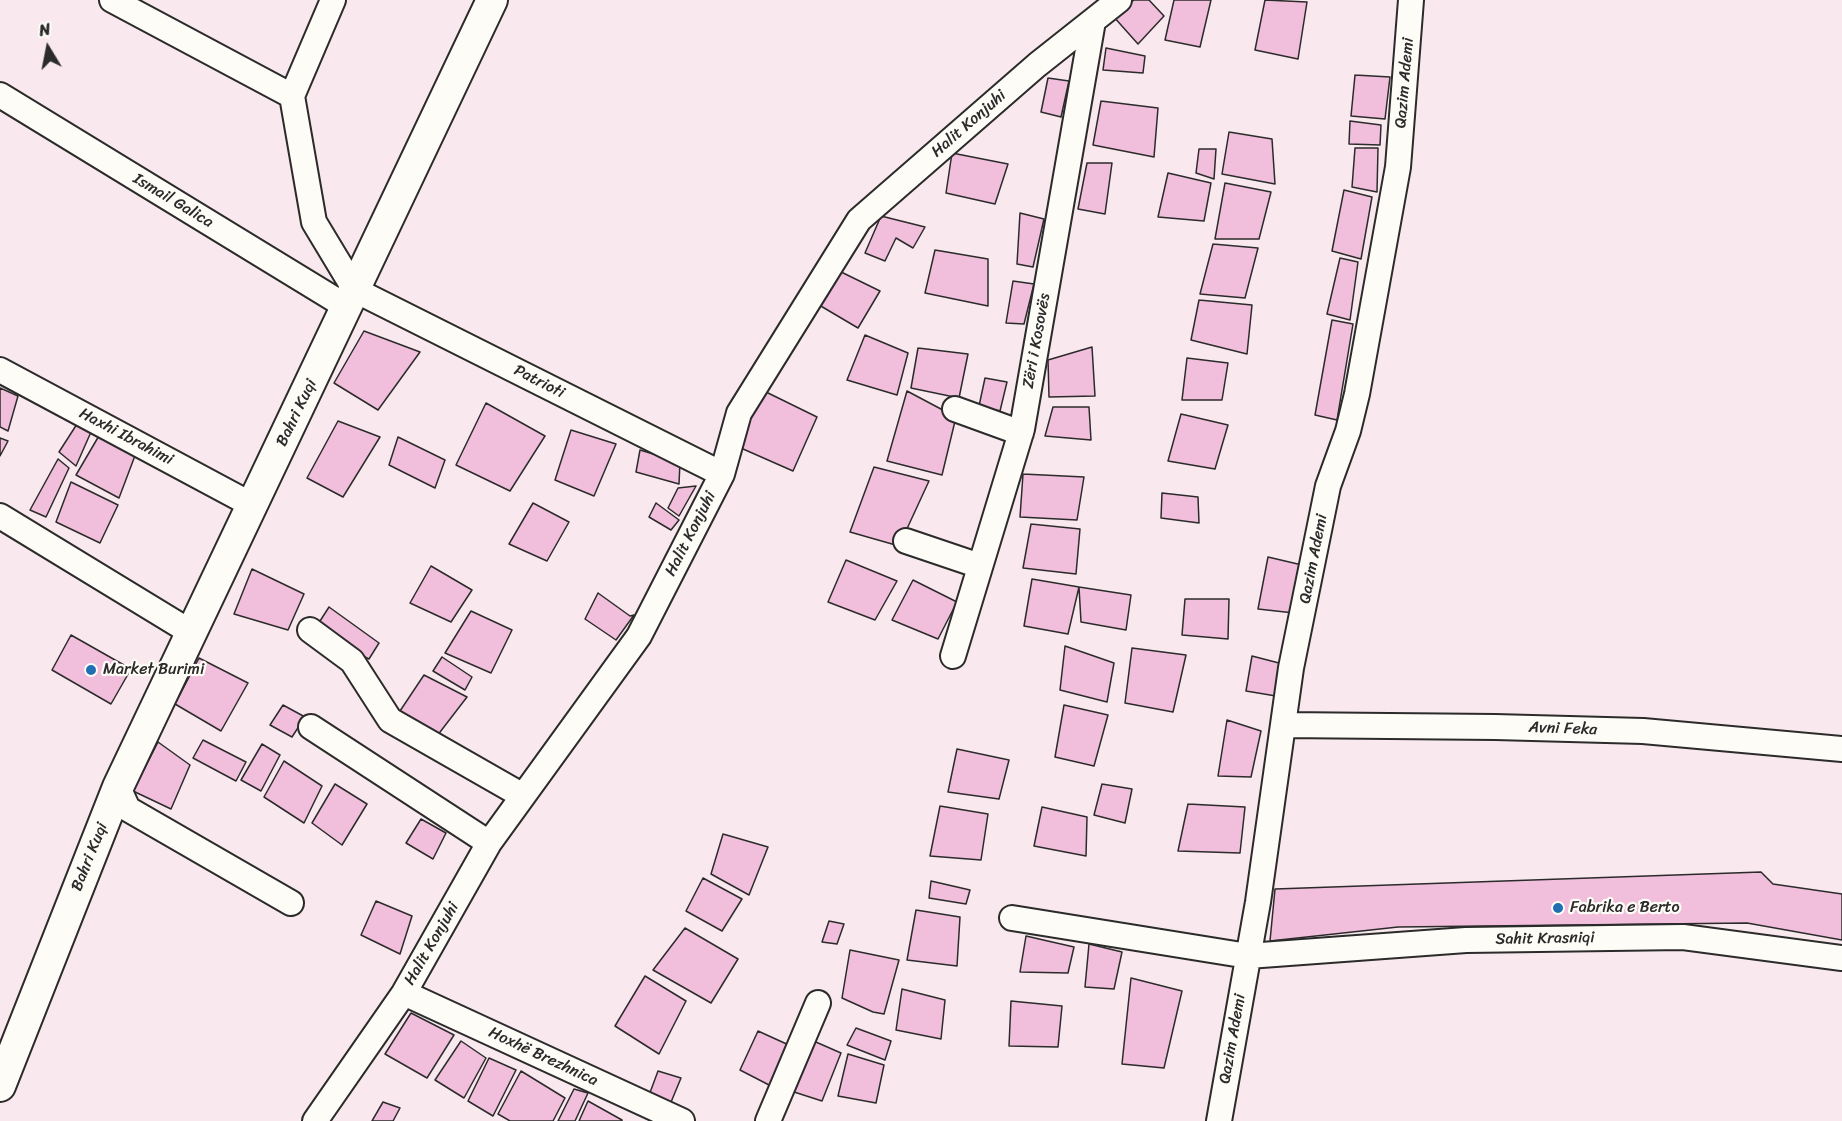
<!DOCTYPE html>
<meta charset="utf-8">
<style>
body{margin:0}
#map{position:relative;width:1842px;height:1121px;overflow:hidden;background:#f9e9ef;font-family:Sriracha,sans-serif}
canvas{display:block}
.north{position:absolute;left:18px;top:18px;width:60px;height:60px;-webkit-text-stroke:4px #fdfcf7;paint-order:stroke;rotate:350deg;font-size:16px;font-weight:700;line-height:24px;text-align:center;color:#2b2b2b}
.north::after{content:'';display:block;margin:auto;width:21px;height:27px;background:#2b2b2b;clip-path:polygon(50% 0,100% 100%,50% 72%,0 100%)}
</style>
<div id="map">
<canvas width="1842" height="1121"></canvas>
<div class="north">N</div>
</div>
<script>
const context = document.querySelector('canvas').getContext('2d');
context.lineJoin = 'round';
function paint(path, color) { context.fillStyle = color; context.fill(path, 'evenodd'); }
const toPath = rows => new Path2D(rows.map(r => 'M' + r).join(''));
function stroke(path, color, width, dash) { context.strokeStyle = color; context.lineWidth = width; context.lineCap = dash ? 'butt' : 'round'; context.setLineDash(dash || []); context.stroke(path); }
function drawText(font, color, halo, rows, align = 'center') {
  context.font = font + ' Sriracha,sans-serif'; context.lineWidth = 4.5; context.setLineDash([]); context.textBaseline = 'middle'; context.strokeStyle = halo; context.fillStyle = color; for (const [text, x, y, turn = 0] of rows) {
    context.save(); context.translate(x, y); context.rotate((+turn || 0) * Math.PI / 180); context.textAlign = isNaN(turn) ? turn : align; if (halo) context.strokeText(text, 0, 0); context.fillText(text, 0, 0); context.restore();
  }
}
const building = toPath([
 [1134,0,1149,0,1164,16,1138,44,1113,16,1134,0],
 [1174,0,1211,0,1200,47,1165,40,1174,0],
 [1265,0,1307,2,1298,59,1255,50,1265,0],
 [1106,48,1145,56,1143,73,1103,70,1106,48],
 [1355,75,1390,77,1385,119,1351,116,1355,75],
 [1048,78,1069,81,1061,117,1041,112,1048,78],
 [1101,101,1158,108,1154,157,1093,145,1101,101],
 [1350,121,1381,125,1380,145,1349,144,1350,121],
 [1229,132,1272,139,1275,184,1222,174,1229,132],
 [1355,148,1378,148,1377,192,1352,187,1355,148],
 [1199,149,1216,149,1214,179,1196,173,1199,149],
 [952,153,1008,164,995,204,946,193,952,153],
 [1087,163,1112,163,1105,214,1078,209,1087,163],
 [1168,173,1211,183,1204,221,1158,217,1168,173],
 [1225,183,1271,192,1259,239,1215,239,1225,183],
 [1344,190,1372,197,1361,259,1332,251,1344,190],
 [1020,213,1044,219,1033,267,1017,264,1020,213],
 [881,216,925,227,913,248,896,238,885,261,865,253,881,216],
 [1213,244,1258,248,1245,298,1200,294,1213,244],
 [935,250,988,259,988,306,925,293,935,250],
 [1340,258,1358,262,1350,320,1327,314,1340,258],
 [835,269,880,291,858,328,814,302,835,269],
 [1013,281,1034,284,1024,324,1006,323,1013,281],
 [1199,300,1252,305,1247,354,1191,340,1199,300],
 [1332,320,1353,324,1337,420,1315,415,1332,320],
 [364,331,420,352,378,410,334,383,364,331],
 [865,335,908,353,897,395,847,380,865,335],
 [1092,347,1095,396,1049,397,1048,360,1092,347],
 [918,348,968,354,959,398,911,388,918,348],
 [1187,358,1228,363,1222,400,1182,400,1187,358],
 [985,378,1007,382,1000,411,979,406,985,378],
 [0,388,18,396,8,431,0,427,0,388],
 [764,391,817,417,793,471,734,445,764,391],
 [907,391,956,417,942,475,887,461,907,391],
 [486,403,545,436,510,491,456,465,486,403],
 [1053,407,1089,407,1091,440,1045,436,1053,407],
 [1181,414,1228,425,1215,469,1168,461,1181,414],
 [338,421,380,437,343,497,307,478,338,421],
 [77,424,91,432,76,466,59,452,77,424],
 [571,430,616,444,594,496,555,480,571,430],
 [100,434,136,453,119,498,76,475,100,434],
 [398,437,445,460,435,488,389,465,398,437],
 [0,438,8,441,0,456,0,438],
 [640,450,680,462,679,484,636,472,640,450],
 [58,459,69,468,46,517,30,510,58,459],
 [874,467,929,481,899,546,850,532,874,467],
 [1023,474,1084,477,1077,520,1020,517,1023,474],
 [71,482,118,505,100,543,56,522,71,482],
 [696,486,679,516,668,508,678,488,696,486],
 [1162,493,1198,497,1199,523,1161,518,1162,493],
 [533,503,569,522,547,561,509,544,533,503],
 [656,503,679,520,671,530,649,517,656,503],
 [1031,524,1080,529,1076,574,1023,568,1031,524],
 [1268,557,1302,565,1294,613,1258,609,1268,557],
 [846,560,897,581,875,620,828,602,846,560],
 [431,566,472,590,451,622,410,603,431,566],
 [252,569,304,594,288,630,234,614,252,569],
 [1032,579,1079,587,1068,634,1024,626,1032,579],
 [913,580,957,602,938,639,892,620,913,580],
 [1079,587,1131,595,1126,630,1081,622,1079,587],
 [598,593,630,616,634,615,616,640,585,619,598,593],
 [1185,599,1229,599,1228,639,1182,635,1185,599],
 [329,607,379,643,369,659,313,632,329,607],
 [471,611,512,630,491,673,445,653,471,611],
 [71,635,131,669,111,704,52,670,71,635],
 [1065,646,1114,663,1107,702,1060,690,1065,646],
 [1132,648,1186,655,1173,712,1125,703,1132,648],
 [1252,656,1279,663,1276,696,1246,691,1252,656],
 [442,657,472,677,465,690,433,671,442,657],
 [199,658,248,683,221,731,175,704,199,658],
 [424,675,467,697,437,736,400,711,424,675],
 [283,705,305,717,292,737,270,725,283,705],
 [1064,705,1108,715,1094,766,1055,757,1064,705],
 [1227,720,1261,731,1251,777,1218,776,1227,720],
 [203,740,246,762,236,781,193,758,203,740],
 [158,742,190,765,171,809,133,791,158,742],
 [262,744,280,755,261,791,241,780,262,744],
 [957,749,1009,760,999,799,948,792,957,749],
 [284,761,322,786,304,823,264,797,284,761],
 [335,784,367,804,342,845,312,823,335,784],
 [1102,784,1132,789,1125,823,1094,815,1102,784],
 [1188,804,1245,807,1240,853,1178,851,1188,804],
 [940,806,988,814,981,860,930,856,940,806],
 [1042,807,1087,817,1086,856,1034,846,1042,807],
 [421,819,446,833,433,859,406,843,421,819],
 [723,834,768,847,749,895,711,874,723,834],
 [1761,872,1773,884,1842,894,1842,940,1747,923,1398,927,1270,941,1275,889,1761,872],
 [703,878,742,899,722,931,686,911,703,878],
 [931,881,970,890,966,904,929,898,931,881],
 [376,901,412,916,400,954,361,935,376,901],
 [916,910,960,917,957,966,907,960,916,910],
 [829,921,844,924,837,944,822,942,829,921],
 [685,928,738,959,711,1003,653,970,685,928],
 [1026,936,1074,947,1068,973,1020,972,1026,936],
 [1089,944,1122,952,1114,989,1085,987,1089,944],
 [850,950,899,960,884,1014,873,1012,842,998,850,950],
 [645,976,686,1001,659,1054,615,1026,645,976],
 [1131,978,1182,991,1164,1068,1122,1064,1131,978],
 [902,989,945,1000,941,1039,896,1030,902,989],
 [1011,1001,1062,1006,1058,1047,1009,1046,1011,1001],
 [411,1013,454,1035,427,1078,385,1054,411,1013],
 [856,1028,891,1041,885,1060,847,1045,856,1028],
 [758,1031,791,1046,771,1086,740,1070,758,1031],
 [809,1039,841,1053,822,1101,791,1091,809,1039],
 [461,1041,486,1058,464,1098,435,1080,461,1041],
 [848,1054,884,1065,876,1103,838,1096,848,1054],
 [489,1058,516,1070,493,1116,468,1101,489,1058],
 [521,1071,565,1098,553,1121,510,1121,498,1114,521,1071],
 [658,1071,681,1078,669,1107,648,1098,658,1071],
 [574,1089,588,1093,575,1121,558,1121,574,1089],
 [588,1101,622,1120,622,1121,579,1121,588,1101],
 [383,1102,400,1108,393,1121,372,1121,383,1102]
]);
paint(building, '#f1bedb');
stroke(building, '#2b2b2b', 1.5);
const minor = toPath([
 [112,0,292,96],
 [333,0,292,96,314,222,355,290,722,474],
 [0,95,347,307],
 [0,370,252,505],
 [955,409,1021,433],
 [0,516,192,633],
 [906,541,980,566],
 [310,630,352,661,390,720,523,796],
 [953,656,1022,429,1093,21],
 [1283,725,1495,727,1643,731,1842,749],
 [311,727,489,843],
 [118,787,128,809,291,903],
 [1012,918,1248,956,1466,940,1683,937,1842,958],
 [404,993,682,1121],
 [315,1121,404,993,489,843,639,636,722,474,739,413,859,220,1037,65,1119,0],
 [768,1121,818,1003],
 [1219,1121,1258,902,1291,668,1328,486,1348,431,1357,394,1398,167,1411,0]
]);
const tertiary = toPath([
 [0,1086,118,787,492,0]
]);
stroke(minor, '#2b2b2b', 28);
stroke(tertiary, '#2b2b2b', 34);
stroke(minor, '#fdfcf7', 24);
stroke(tertiary, '#fdfcf7', 30);
for (const [x, y, r, color] of [
 [91,670,6,"#1f6fb2"],
 [1558,908,6,"#1f6fb2"]
]) { const dot = new Path2D(); dot.arc(x, y, r, 0, 2 * Math.PI); context.fillStyle = color; context.fill(dot); stroke(dot, '#fdfcf7', 2); }
drawText('16px', '#2b2b2b', '#fdfcf7', [
 ["Qazim Ademi",1405,83,-85],
 ["Halit Konjuhi",969,124,-41],
 ["Ismail Galica",173,201,31],
 ["Zëri i Kosovës",1037,341,-80],
 ["Patrioti",539,382,27],
 ["Bahri Kuqi",297,413,-64],
 ["Haxhi Ibrahimi",126,437,28],
 ["Halit Konjuhi",691,534,-63],
 ["Qazim Ademi",1314,559,-79],
 ["Avni Feka",1563,729,2],
 ["Bahri Kuqi",90,857,-68],
 ["Sahit Krasniqi",1545,939,-1],
 ["Halit Konjuhi",432,944,-60],
 ["Qazim Ademi",1233,1039,-80],
 ["Hoxhë Brezhnica",543,1057,25]
]);
drawText('16px', '#2b2b2b', '#fdfcf7', [
 ["Market Burimi",103,670],
 ["Fabrika e Berto",1570,908]
], 'left');
</script>
